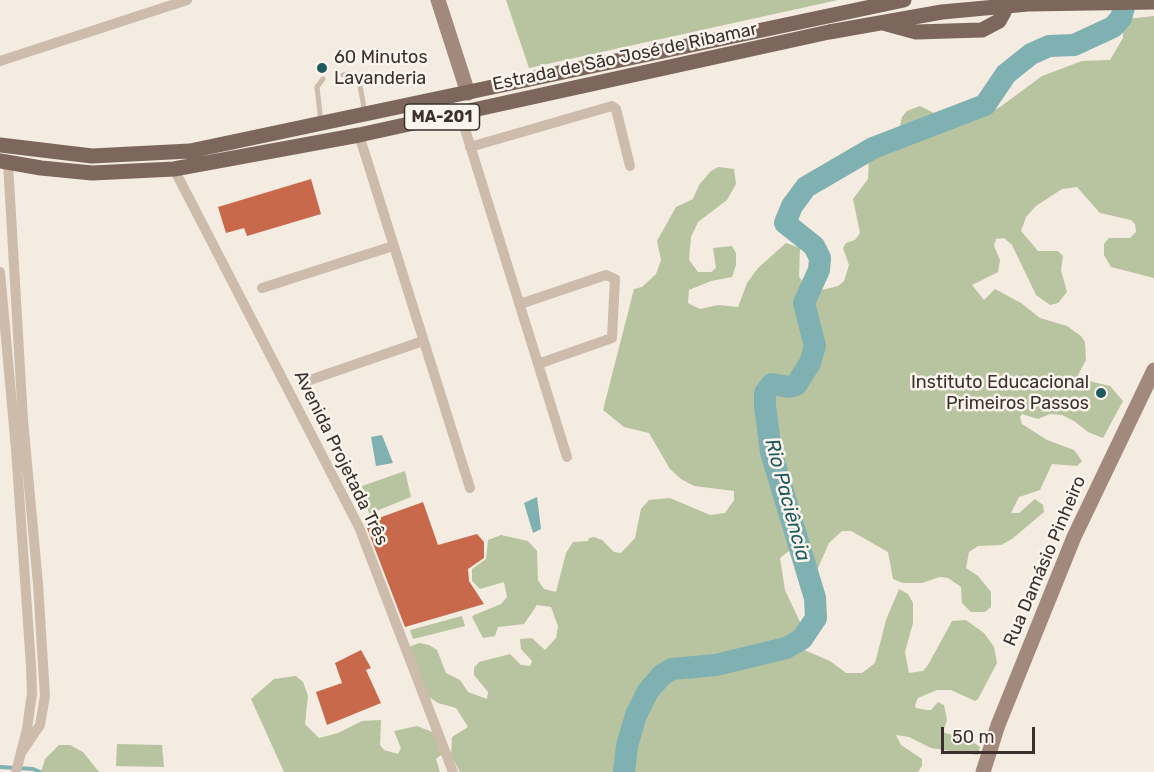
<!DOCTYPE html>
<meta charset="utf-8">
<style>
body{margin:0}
#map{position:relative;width:1154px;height:772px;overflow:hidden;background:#f4ebe1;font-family:Rubik,sans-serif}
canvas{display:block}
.scale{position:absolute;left:941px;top:727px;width:94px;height:27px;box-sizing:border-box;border:3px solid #3b302b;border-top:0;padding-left:8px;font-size:18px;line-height:21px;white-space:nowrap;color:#3b302b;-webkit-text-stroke:4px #fbf5ee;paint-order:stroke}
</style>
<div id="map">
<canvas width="1154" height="772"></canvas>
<div class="scale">50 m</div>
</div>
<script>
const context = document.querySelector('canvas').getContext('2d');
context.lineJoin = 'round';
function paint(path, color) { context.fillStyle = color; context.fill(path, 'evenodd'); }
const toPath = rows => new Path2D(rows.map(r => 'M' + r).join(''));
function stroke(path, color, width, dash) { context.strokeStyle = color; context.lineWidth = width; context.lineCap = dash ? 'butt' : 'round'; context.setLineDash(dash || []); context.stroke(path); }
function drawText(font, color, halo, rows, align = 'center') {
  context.font = font + ' Rubik,sans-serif'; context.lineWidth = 5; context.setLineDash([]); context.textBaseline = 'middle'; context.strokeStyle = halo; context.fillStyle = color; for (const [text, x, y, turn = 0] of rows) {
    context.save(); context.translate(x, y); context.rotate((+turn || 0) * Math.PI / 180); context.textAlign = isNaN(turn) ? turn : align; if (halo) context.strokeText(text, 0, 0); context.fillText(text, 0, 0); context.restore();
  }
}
paint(toPath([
 [506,0,838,0,529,68],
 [1154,16,1154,278,1111,267,1104,255,1104,244,1109,238,1130,238,1136,232,1135,224,1131,220,1100,213,1077,187,1062,189,1036,206,1026,217,1021,231,1038,251,1058,251,1063,256,1061,270,1067,292,1058,303,1050,305,1036,295,1012,245,1004,238,996,239,994,246,1000,260,998,272,972,285,984,300,995,289,1021,303,1040,318,1067,326,1081,336,1085,342,1086,360,1078,375,1093,382,1110,386,1123,401,1103,438,1088,432,1074,421,1062,415,1050,414,1038,419,1022,414,1020,417,1022,424,1047,440,1074,450,1082,461,1077,466,1052,464,1040,490,1019,497,1011,513,1019,513,1035,499,1043,505,1044,512,1012,539,1001,545,978,546,969,552,966,568,978,576,991,592,991,607,985,612,971,612,962,603,961,587,948,578,940,577,922,583,903,583,893,579,888,552,851,531,842,531,829,543,814,577,789,551,780,558,785,590,801,624,799,639,802,649,830,661,846,673,862,673,875,663,886,620,899,589,908,594,913,603,913,623,905,652,909,673,923,671,928,665,952,621,966,620,984,633,994,647,997,663,978,699,975,701,951,690,937,690,918,698,915,705,916,708,927,710,931,710,938,702,944,705,947,720,943,732,973,742,980,747,978,755,931,748,909,737,896,735,901,745,922,759,922,766,918,772,460,772,451,755,452,737,468,727,456,708,438,703,426,695,409,647,419,643,429,645,437,650,446,673,460,680,468,692,487,699,488,692,474,675,474,668,479,662,510,654,521,665,530,666,532,661,521,649,520,639,532,638,545,650,556,638,558,626,551,607,537,605,524,624,498,627,495,636,483,638,472,617,474,615,501,604,507,597,504,582,480,589,472,581,472,569,486,559,488,540,501,535,528,541,537,551,538,580,544,589,556,592,566,553,573,542,588,541,589,538,594,537,602,540,614,552,621,553,635,538,641,509,649,500,670,498,710,515,725,513,734,500,734,491,694,486,681,479,670,469,649,433,624,427,603,410,634,289,642,287,656,274,661,260,657,241,676,207,693,199,699,185,711,171,718,167,734,169,736,184,727,200,698,222,691,237,689,260,698,272,711,272,716,268,713,248,732,246,736,253,736,265,732,277,711,281,689,290,688,303,700,309,718,305,738,307,747,283,758,268,786,243,800,248,799,276,806,289,818,291,838,286,844,281,849,265,843,248,846,243,855,240,860,233,853,199,868,179,869,156,878,147,897,140,902,117,907,111,920,106,938,115,946,128,960,126,1000,107,1042,76,1082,61,1110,60,1123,38,1122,23,1126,19],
 [405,471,411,497,369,514,362,486],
 [462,616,465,626,413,639,410,630],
 [296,676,303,682,308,696,305,724,319,738,338,733,362,721,381,720,380,745,384,750,398,754,401,748,394,731,417,726,445,737,445,752,436,759,440,772,284,772,251,699,274,679],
 [117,744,162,745,164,767,116,766],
 [59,745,70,745,83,752,99,772,41,772,45,759]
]), '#b8c4a0');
paint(toPath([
 [382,435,393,463,376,466,371,437],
 [537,497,541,529,533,533,524,503]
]), '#7fb0b2');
stroke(toPath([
 [0,767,33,769,40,772]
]), '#7fb0b2', 4);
stroke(toPath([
 [624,772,627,746,636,715,648,691,662,675,672,669,716,665,786,648,802,639,816,618,815,598,771,452,765,406,765,393,772,384,789,387,796,385,810,363,815,346,804,303,819,270,820,258,814,246,785,223,792,206,806,187,873,148,985,105,1006,74,1031,54,1049,46,1074,45,1113,27,1121,18,1126,0]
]), '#7fb0b2', 22);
paint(toPath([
 [311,179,321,214,247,236,244,228,226,233,218,207],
 [423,502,438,545,477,534,484,542,484,558,468,569,469,581,484,604,405,627,365,523],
 [361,650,371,668,366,670,381,703,327,725,316,692,342,683,335,663]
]), '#c8694b');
stroke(toPath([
 [343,75,349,74,359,80,365,113],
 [321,123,317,87,323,79]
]), '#cdbbac', 5);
stroke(toPath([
 [0,61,187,0],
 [460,113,567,457],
 [359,135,470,488],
 [470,147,612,106,616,109,630,166],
 [8,163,23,420,38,584,45,696,40,725,21,753],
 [174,169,359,527,453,772],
 [0,272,16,449,31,666,32,693,27,729,16,772],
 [262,288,393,246],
 [520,304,606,275,615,279,612,338,538,364],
 [310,380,423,341]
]), '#cdbbac', 10);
stroke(toPath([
 [438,0,468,93],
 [983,772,998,725,1074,537,1154,370]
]), '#a18a7d', 15);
stroke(toPath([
 [883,23,916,32,982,30,999,21,1004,12,1004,0],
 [0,145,92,156,190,151,904,0],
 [0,161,41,168,92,173,174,169,359,135,829,32,942,12,1028,4,1154,2]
]), '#7d675c', 15);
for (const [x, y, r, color] of [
 [322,68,6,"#1f5a5e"],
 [1101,393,6,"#1f5a5e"]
]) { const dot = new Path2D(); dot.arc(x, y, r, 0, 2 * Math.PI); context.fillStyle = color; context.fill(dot); stroke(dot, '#fbf5ee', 2); }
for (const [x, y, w] of [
 [442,117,75]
]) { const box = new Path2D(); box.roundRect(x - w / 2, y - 13, w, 26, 4.5); context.fillStyle = '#fbf5ee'; context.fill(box); stroke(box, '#3b302b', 1.5); }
drawText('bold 16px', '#3b302b', null, [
 ["MA-201",442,117]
]);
drawText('18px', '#3b302b', '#fbf5ee', [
 ["Estrada de São José de Ribamar",625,57,-12],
 ["Avenida Projetada Três",341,458,64],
 ["Rua Damásio Pinheiro",1045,561,-67]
]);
drawText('18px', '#3b302b', '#fbf5ee', [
 ["60 Minutos",334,58],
 ["Lavanderia",334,79],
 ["Instituto Educacional",1089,383,"right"],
 ["Primeiros Passos",1089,404,"right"]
], 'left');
drawText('italic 20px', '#1f5a5e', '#fbf5ee', [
 ["Rio Paciência",787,500,75]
]);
</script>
